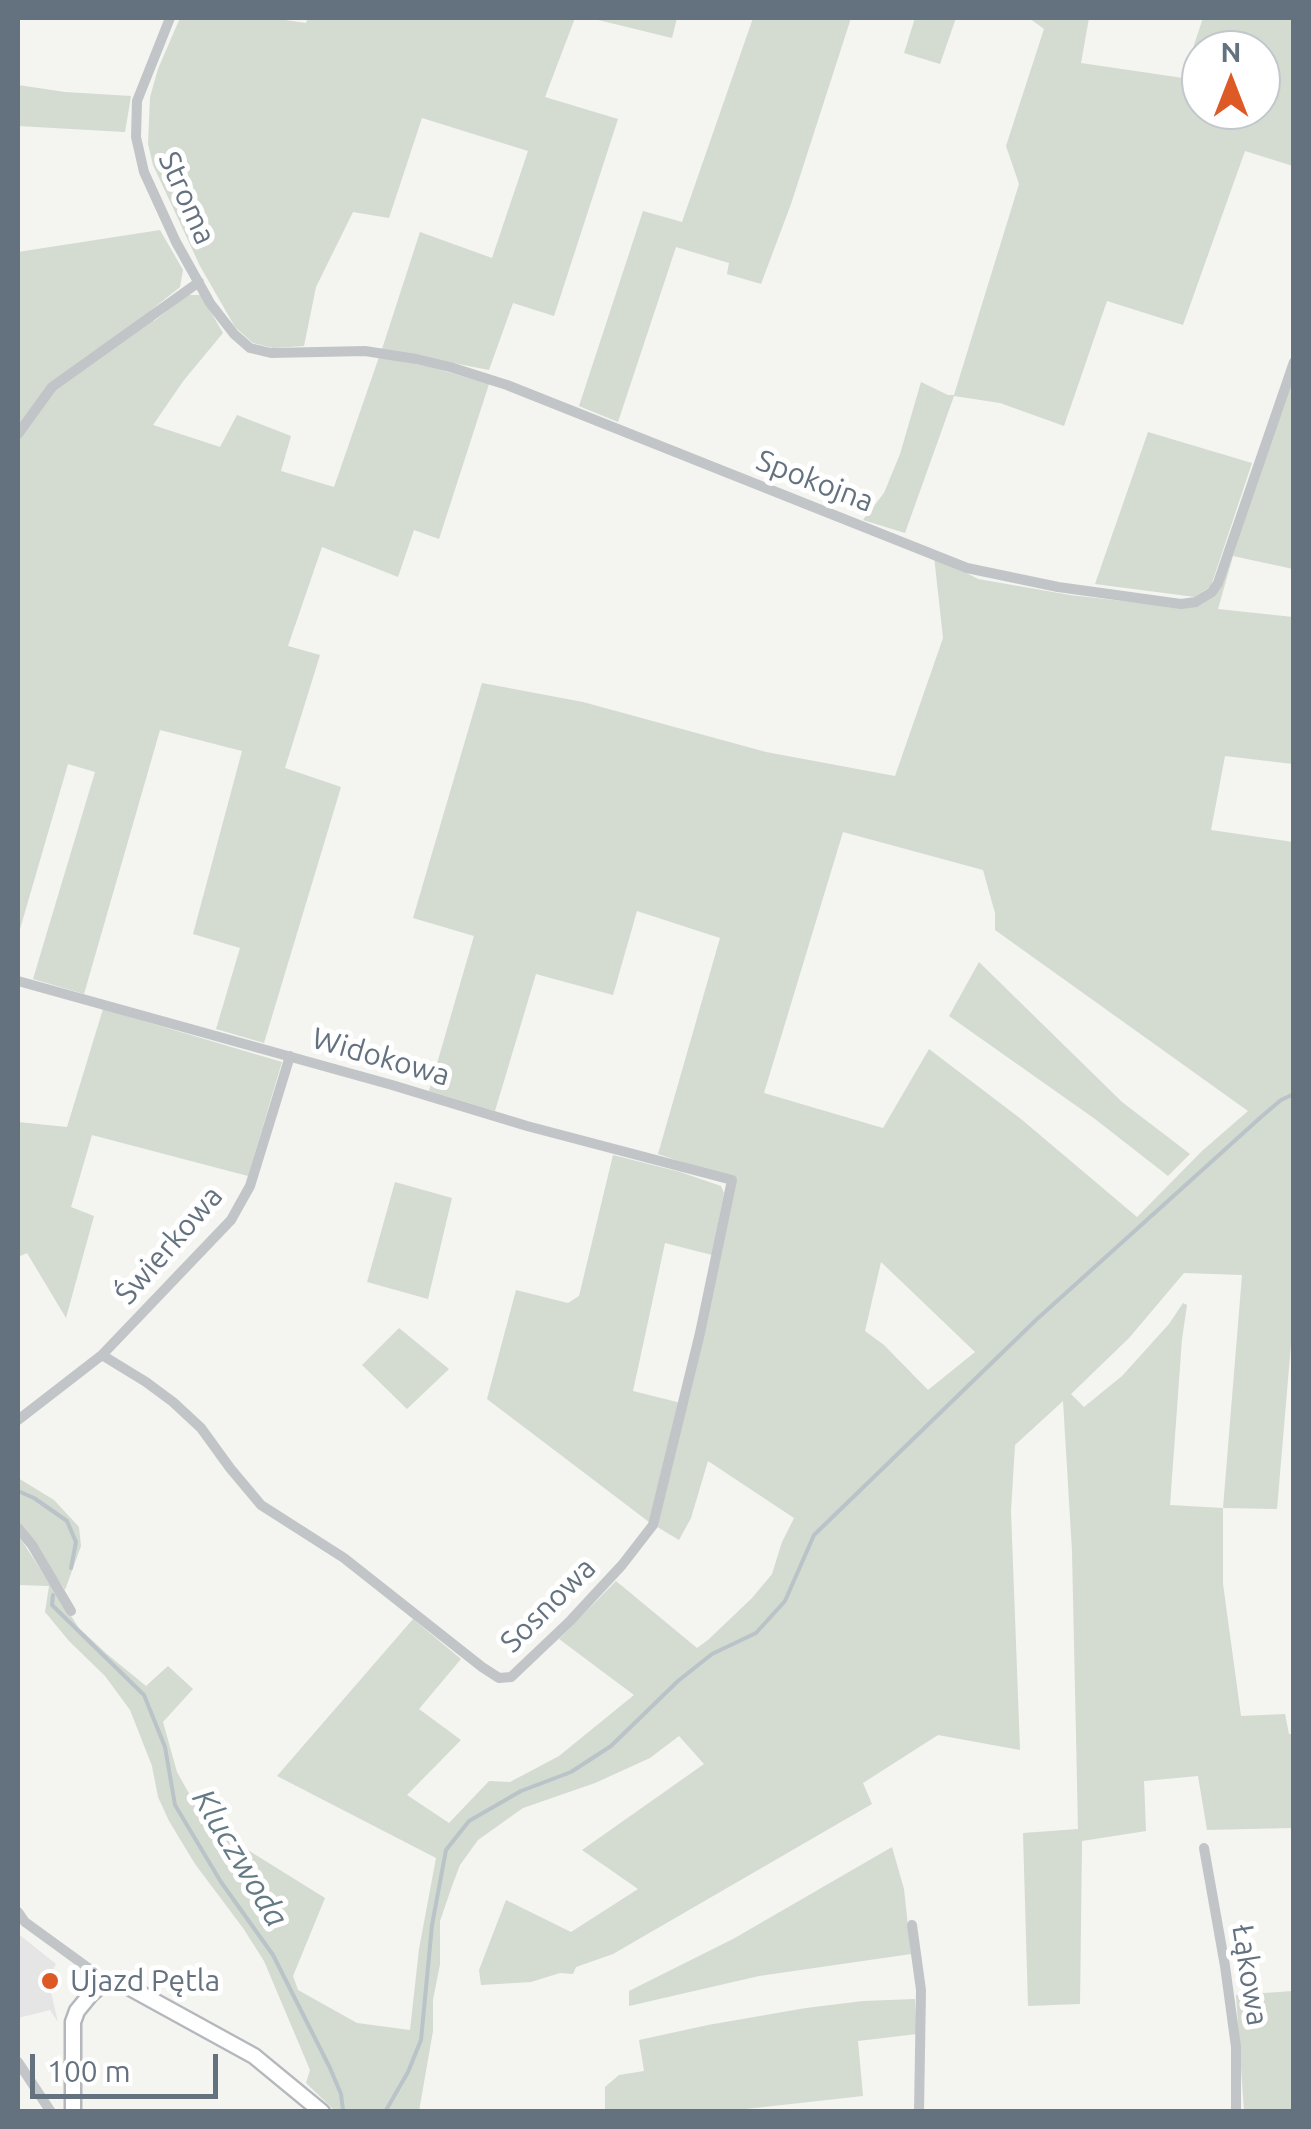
<!DOCTYPE html>
<meta charset="utf-8">
<style>
body{margin:0}
#map{position:relative;width:1311px;height:2129px;overflow:hidden;background:#f4f4f0;font-family:Ubuntu,sans-serif}
canvas{display:block}
.frame{position:absolute;inset:0;border:20px solid #647280;pointer-events:none}
.north{position:absolute;left:1181px;top:30px;width:100px;height:100px;box-sizing:border-box;background:#fff;border:2px solid #c1c7cc;border-radius:50%;rotate:0deg;font-size:28px;font-weight:700;line-height:40px;text-align:center;color:#647280}
.north::after{content:'';display:block;margin:auto;width:35px;height:45px;background:#dd5a27;clip-path:polygon(50% 0,100% 100%,50% 72%,0 100%)}
.scale{position:absolute;left:30px;top:2054px;width:188px;height:45px;box-sizing:border-box;border:5px solid #647280;border-top:0;padding-left:12px;font-size:30px;line-height:35px;white-space:nowrap;color:#647280;-webkit-text-stroke:8px #fff;paint-order:stroke}
</style>
<div id="map">
<canvas width="1311" height="2129"></canvas>
<div class="frame"></div>
<div class="north">N</div>
<div class="scale">100 m</div>
</div>
<script>
const context = document.querySelector('canvas').getContext('2d');
context.lineJoin = 'round';
function paint(path, color) { context.fillStyle = color; context.fill(path, 'evenodd'); }
const toPath = rows => new Path2D(rows.map(r => 'M' + r).join(''));
function stroke(path, color, width, dash) { context.strokeStyle = color; context.lineWidth = width; context.lineCap = dash ? 'butt' : 'round'; context.setLineDash(dash || []); context.stroke(path); }
function drawText(font, color, halo, rows, align = 'center') {
  context.font = font + ' Ubuntu,sans-serif'; context.lineWidth = 10; context.setLineDash([]); context.textBaseline = 'middle'; context.strokeStyle = halo; context.fillStyle = color; for (const [text, x, y, turn = 0] of rows) {
    context.save(); context.translate(x, y); context.rotate((+turn || 0) * Math.PI / 180); context.textAlign = isNaN(turn) ? turn : align; if (halo) context.strokeText(text, 0, 0); context.fillText(text, 0, 0); context.restore();
  }
}
paint(toPath([
 [21,1936,56,1964,48,1980,58,2022,50,2010,18,2018,18,1937]
]), '#e4e5e4');
paint(toPath([
 [180,18,272,18,306,23,308,18,575,18,545,97,618,119,554,316,513,303,489,370,382,349,420,232,492,258,528,151,422,118,389,218,353,212,316,287,304,346,273,348,253,343,235,327,200,266,153,165,148,144,150,97,158,69],
 [590,18,677,18,672,38],
 [753,18,851,18,791,204,761,284,727,274,729,263,676,247,618,422,579,406,643,211,682,222],
 [915,18,956,18,940,64,904,53],
 [1029,18,1089,18,1081,63,1183,78,1203,18,1293,18,1293,166,1245,151,1183,325,1107,301,1064,426,1000,403,954,396,905,533,863,520,884,493,900,454,921,382,948,395,954,395,1019,184,1006,146,1044,29],
 [1201,50,1261,50,1261,110,1201,110],
 [18,85,65,92,131,96,125,132,18,126],
 [160,230,183,270,180,287,150,311,154,321,188,295,201,295,223,333,184,380,153,425,220,447,237,415,291,436,281,471,334,487,379,357,431,367,489,384,439,539,414,530,398,577,322,547,288,646,320,655,285,768,341,787,264,1043,216,1029,240,948,193,934,242,751,160,730,84,994,33,979,95,772,68,764,18,936,18,252],
 [1293,377,1293,569,1233,556,1218,609,1293,617,1293,764,1225,756,1211,830,1293,842,1294,1309,1277,1509,1223,1508,1223,1584,1241,1716,1285,1714,1289,1734,1293,1734,1293,1828,1207,1830,1198,1776,1144,1781,1146,1831,1082,1841,1080,2004,1028,2006,1023,1833,1078,1829,1072,1551,1063,1401,1015,1445,1011,1511,1020,1750,938,1735,863,1783,872,1804,613,1954,576,1967,573,1974,560,1973,531,1982,481,1985,479,1970,506,1900,571,1932,638,1889,582,1850,704,1764,679,1736,650,1758,595,1783,523,1808,478,1840,460,1865,452,1886,440,1921,440,1964,433,2000,433,2031,419,2111,335,2111,306,2083,310,2070,264,1961,243,1928,195,1864,169,1821,158,1797,152,1766,130,1710,105,1676,69,1641,45,1612,49,1586,18,1585,18,1535,79,1628,107,1654,146,1686,168,1666,193,1689,163,1722,177,1772,206,1824,325,1898,293,1976,298,1990,357,2023,410,2030,419,1949,436,1858,277,1776,413,1619,461,1659,419,1709,461,1740,407,1795,449,1823,489,1781,510,1782,559,1756,634,1695,559,1639,616,1581,697,1648,708,1640,752,1598,772,1574,782,1542,794,1518,708,1461,691,1518,679,1540,649,1522,487,1399,516,1290,568,1303,579,1296,613,1155,680,1172,721,1186,724,1193,712,1255,665,1243,633,1391,685,1404,735,1180,658,1154,720,938,637,911,613,995,536,974,495,1111,429,1091,474,936,413,918,482,683,583,702,766,752,895,776,943,638,934,556,978,579,1070,595,1175,607,1199,606,1210,599,1220,588],
 [843,832,983,870,995,913,995,930,1248,1111,1202,1151,1137,1217,1021,1119,929,1049,883,1128,764,1093],
 [881,1262,975,1352,928,1390,884,1345,865,1331],
 [1184,1273,1242,1275,1223,1508,1170,1505,1182,1339,1187,1305,1183,1303,1169,1324,1122,1376,1084,1407,1071,1394,1129,1338],
 [1148,432,1252,463,1211,586,1195,597,1095,584],
 [979,962,1122,1102,1190,1154,1168,1176,1095,1119,949,1016],
 [103,1009,282,1062,248,1176,92,1135,71,1207,94,1216,66,1318,27,1253,18,1257,18,1122,67,1127],
 [395,1182,452,1198,428,1299,367,1282],
 [399,1328,449,1369,407,1409,362,1365],
 [18,1478,54,1500,79,1527,81,1546,65,1590,26,1533,18,1524],
 [892,1847,904,1889,911,1954,759,1976,629,2006,629,1991,733,1939],
 [1293,1991,1293,2111,1244,2111,1236,1995],
 [915,1999,917,2034,858,2041,863,2096,728,2111,605,2112,605,2087,619,2075,644,2071,639,2040,708,2025,806,2008,863,2001]
]), '#d4dbd1');
stroke(toPath([
 [18,1491,34,1498,67,1521,76,1542,71,1568],
 [53,1595,52,1605,144,1695,165,1747,175,1805,221,1882,273,1955,330,2068,341,2094,343,2110],
 [385,2112,408,2072,421,2040,432,1925,446,1850,469,1821,521,1791,571,1772,611,1746,678,1681,712,1654,756,1633,785,1601,814,1535,1036,1320,1261,1117,1281,1100,1294,1094]
]), '#bac4c8', 4);
const secondary = toPath([
 [73,2112,73,2022,77,2011,90,1995,99,1987,116,1982,123,1984,254,2056,322,2112]
]);
stroke(secondary, '#b4b8bc', 19);
stroke(toPath([
 [170,18,137,101,136,137,144,172,176,242,210,303,234,334,250,348,271,353,365,351,416,359,450,367,507,385,967,568,1058,587,1181,604,1196,602,1212,592,1218,583,1294,362],
 [18,434,52,387,199,282],
 [18,981,392,1085,527,1126,732,1180,700,1333,653,1525,622,1565,571,1620,511,1677,499,1678,482,1667,344,1558,261,1505,230,1468,201,1428,173,1402,146,1382,102,1355],
 [18,1420,102,1355,231,1220,250,1186,290,1056],
 [18,1528,32,1545,71,1611],
 [1204,1848,1225,1966,1236,2047,1236,2112],
 [18,1912,25,1922,109,1983],
 [912,1925,921,1990,919,2112],
 [18,2062,51,2112]
]), '#c2c5c8', 10);
stroke(secondary, '#fff', 14);
for (const [x, y, r, color] of [
 [50,1981,10,"#dd5a27"]
]) { const dot = new Path2D(); dot.arc(x, y, r, 0, 2 * Math.PI); context.fillStyle = color; context.fill(dot); stroke(dot, '#fff', 4); }
drawText('30px', '#647280', '#fff', [
 ["Stroma",187,198,66],
 ["Spokojna",815,481,21],
 ["Widokowa",381,1057,16],
 ["Świerkowa",169,1245,-49],
 ["Sosnowa",548,1605,-45],
 ["Łąkowa",1250,1975,81]
]);
drawText('30px', '#647280', '#fff', [
 ["Ujazd Pętla",70,1981]
], 'left');
drawText('italic 32px', '#647a85', '#fff', [
 ["Kluczwoda",240,1858,59]
]);
</script>
